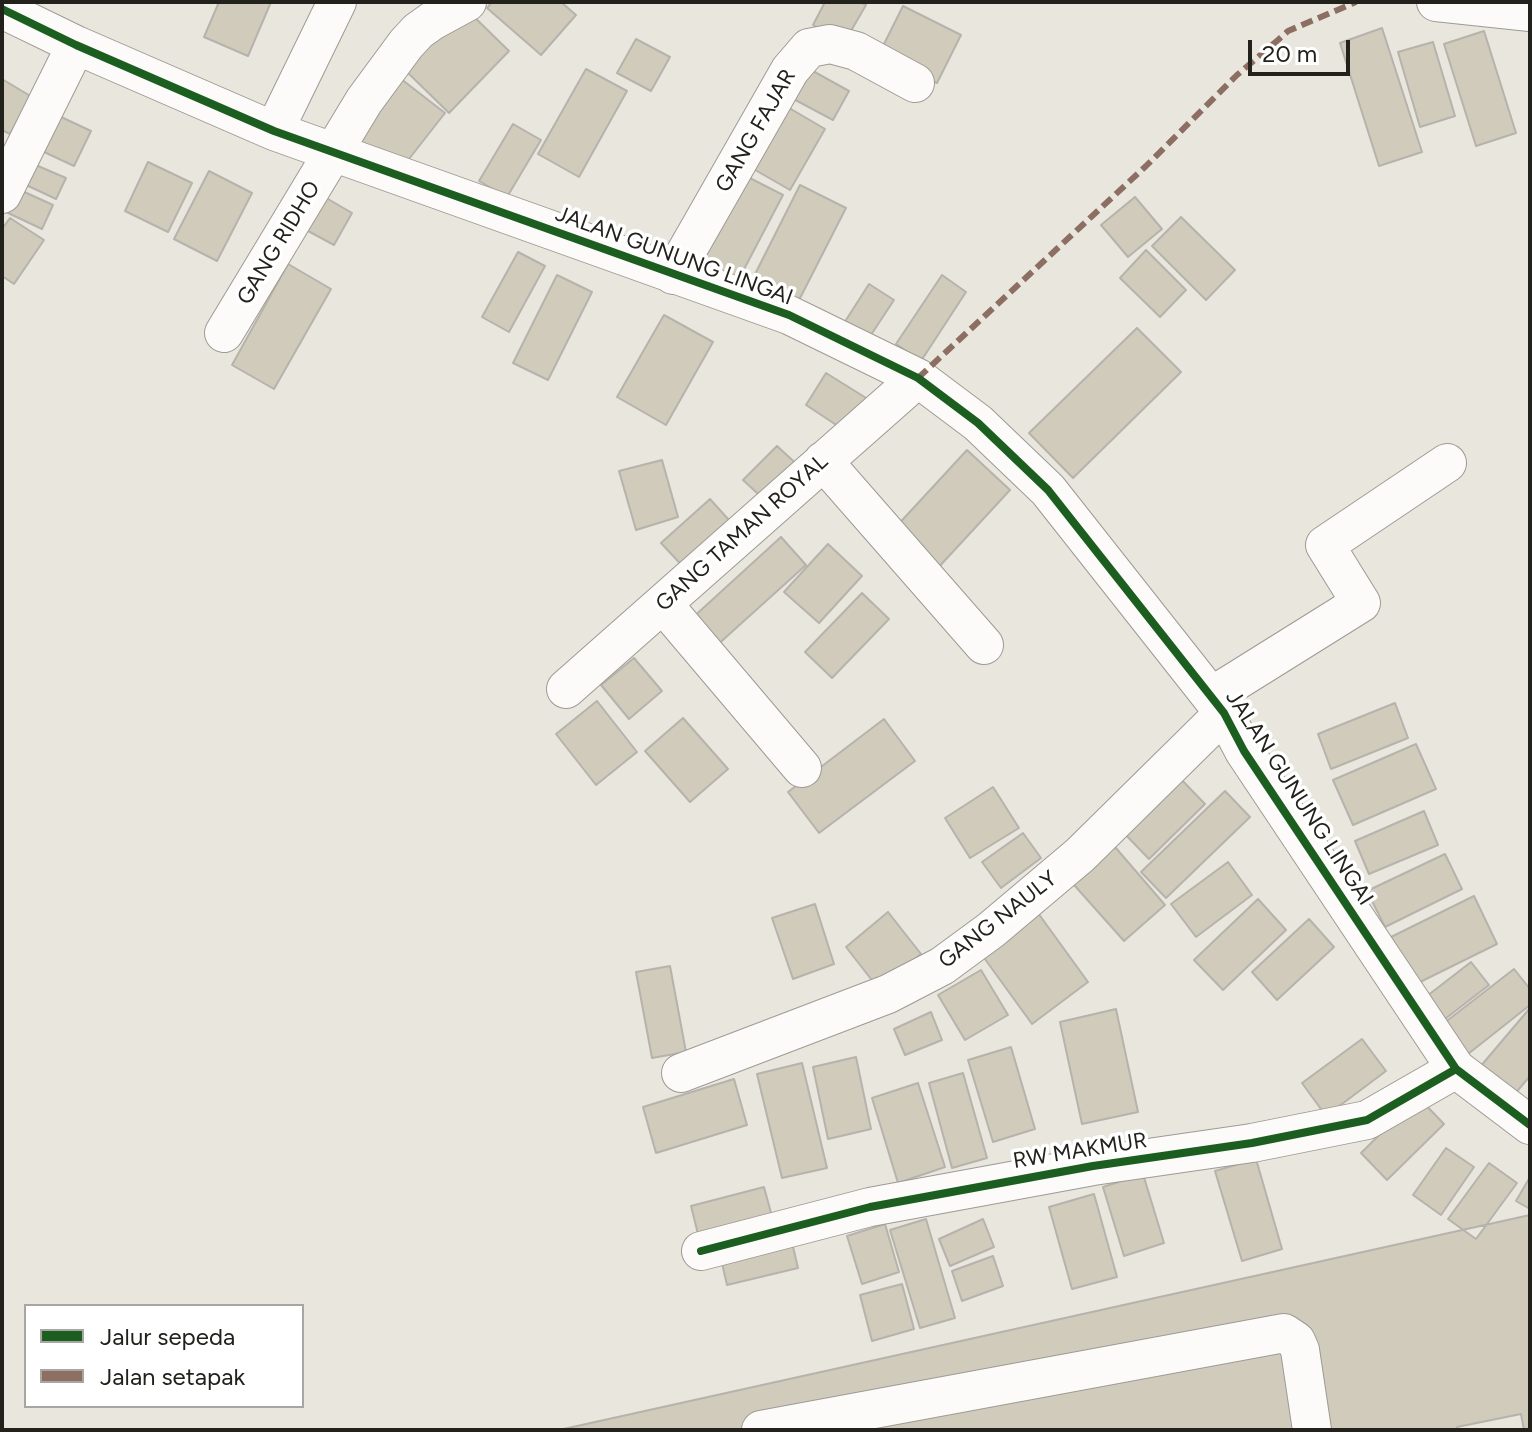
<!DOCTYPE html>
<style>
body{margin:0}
#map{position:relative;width:1532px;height:1432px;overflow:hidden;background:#e8e6dd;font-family:Figtree,sans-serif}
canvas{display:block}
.frame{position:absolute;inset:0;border:4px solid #22211b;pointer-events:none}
.legend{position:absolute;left:24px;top:1304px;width:280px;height:104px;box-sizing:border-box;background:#fff;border:2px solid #a7a6a4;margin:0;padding:10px 14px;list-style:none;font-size:24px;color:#22211b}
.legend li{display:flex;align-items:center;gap:16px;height:40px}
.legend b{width:40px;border:2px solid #a7a6a4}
.scale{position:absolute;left:1248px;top:40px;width:102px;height:36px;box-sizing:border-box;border:4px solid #22211b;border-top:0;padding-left:10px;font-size:24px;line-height:28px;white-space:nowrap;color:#22211b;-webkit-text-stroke:6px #fff;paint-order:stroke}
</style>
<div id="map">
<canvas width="1532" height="1432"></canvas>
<div class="frame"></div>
<ul class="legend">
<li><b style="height:10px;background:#1b5e20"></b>Jalur sepeda</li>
<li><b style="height:10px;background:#8d6e63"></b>Jalan setapak</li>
</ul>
<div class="scale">20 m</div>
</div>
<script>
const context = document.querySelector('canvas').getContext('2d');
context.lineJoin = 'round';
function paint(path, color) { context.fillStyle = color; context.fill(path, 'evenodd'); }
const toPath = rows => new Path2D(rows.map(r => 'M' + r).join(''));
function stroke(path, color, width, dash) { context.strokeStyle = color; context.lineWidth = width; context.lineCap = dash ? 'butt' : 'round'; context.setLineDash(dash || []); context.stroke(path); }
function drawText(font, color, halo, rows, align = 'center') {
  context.font = font + ' Figtree,sans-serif'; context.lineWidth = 7; context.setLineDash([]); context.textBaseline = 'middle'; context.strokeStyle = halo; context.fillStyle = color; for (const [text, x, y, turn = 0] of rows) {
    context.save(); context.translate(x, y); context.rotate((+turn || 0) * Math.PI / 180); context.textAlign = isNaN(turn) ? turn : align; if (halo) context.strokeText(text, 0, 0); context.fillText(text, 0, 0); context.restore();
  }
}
const building = toPath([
 [219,2,271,2,248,56,204,37,219,2],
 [492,2,561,2,576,15,541,55,487,8,492,2],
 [825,2,860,2,866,5,844,43,813,25,825,2],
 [903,6,961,35,937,83,879,54,903,6],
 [465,8,509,51,449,113,405,70,465,8],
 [1382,28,1422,152,1379,166,1340,43,1382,28],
 [1484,31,1516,133,1476,146,1444,44,1484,31],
 [636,39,670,57,651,91,617,73,636,39],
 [1433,42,1455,116,1420,127,1398,52,1433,42],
 [802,65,849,91,833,120,786,95,802,65],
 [586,69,627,91,579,177,538,154,586,69],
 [396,75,445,113,398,173,349,135,396,75],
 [2,79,32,97,10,134,2,130,2,79],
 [779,102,825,129,790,190,743,163,779,102],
 [59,116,91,131,74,166,42,151,59,116],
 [513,124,541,140,507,197,479,181,513,124],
 [148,162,192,183,168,232,125,211,148,162],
 [31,163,66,178,56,199,22,183,31,163],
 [209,171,252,193,217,261,174,239,209,171],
 [738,172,783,195,731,294,687,271,738,172],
 [800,185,846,208,795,308,749,286,800,185],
 [20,190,53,205,42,229,8,213,20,190],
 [316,192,352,213,334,245,297,225,316,192],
 [1135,197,1162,229,1128,257,1101,225,1135,197],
 [1181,217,1235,270,1206,300,1152,246,1181,217],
 [10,218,44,240,14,284,2,276,2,229,10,218],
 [1146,250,1186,290,1160,317,1120,278,1146,250],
 [518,252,545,266,509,332,482,317,518,252],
 [288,264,331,289,274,389,232,365,288,264],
 [557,275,592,292,548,380,513,363,557,275],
 [942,275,966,292,921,361,896,344,942,275],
 [869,284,894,300,863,347,839,331,869,284],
 [664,315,713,342,666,425,617,397,664,315],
 [1137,328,1181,372,1073,478,1029,433,1137,328],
 [826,373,871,401,850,434,806,405,826,373],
 [777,446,803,470,770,505,743,480,777,446],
 [967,450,1010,490,937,569,894,529,967,450],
 [662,460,678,517,636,530,619,471,662,460],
 [710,499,737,529,689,573,661,543,710,499],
 [781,537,806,565,714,648,689,621,781,537],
 [828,544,862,576,819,623,784,592,828,544],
 [862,593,889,619,832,678,805,652,862,593],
 [634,658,662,691,629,719,601,685,634,658],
 [597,701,637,752,596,785,556,734,597,701],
 [1395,703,1408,738,1331,769,1318,734,1395,703],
 [683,718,728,769,690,802,645,751,683,718],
 [884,719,915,761,819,833,788,792,884,719],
 [1416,744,1436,789,1353,825,1333,780,1416,744],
 [1176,774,1205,804,1149,859,1120,829,1176,774],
 [993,787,1019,828,970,858,945,818,993,787],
 [1225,791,1250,817,1166,898,1141,872,1225,791],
 [1424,811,1438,845,1369,874,1355,841,1424,811],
 [1023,833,1041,858,1001,888,982,862,1023,833],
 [1109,840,1165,905,1124,941,1067,877,1109,840],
 [1445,854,1462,889,1385,927,1367,891,1445,854],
 [1228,862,1252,895,1196,937,1171,904,1228,862],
 [1474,896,1497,944,1414,985,1391,937,1474,896],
 [1258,899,1286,930,1223,990,1194,960,1258,899],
 [815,904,834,964,793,979,772,918,815,904],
 [888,912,921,954,878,988,846,947,888,912],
 [1038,913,1088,982,1032,1024,982,955,1038,913],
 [1309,919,1334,947,1277,1000,1252,972,1309,919],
 [1471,962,1489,985,1445,1019,1427,996,1471,962],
 [670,966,686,1052,652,1058,636,972,670,966],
 [1514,969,1530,989,1530,1005,1463,1058,1439,1027,1514,969],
 [981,970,1008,1015,965,1040,938,995,981,970],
 [1530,1008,1530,1076,1508,1102,1474,1074,1530,1008],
 [1116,1009,1138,1112,1082,1124,1060,1022,1116,1009],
 [931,1012,942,1040,905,1055,894,1029,931,1012],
 [1362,1039,1386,1071,1326,1116,1302,1083,1362,1039],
 [1011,1047,1035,1129,993,1142,968,1060,1011,1047],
 [856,1057,871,1129,828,1139,813,1067,856,1057],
 [802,1063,827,1168,782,1178,757,1074,802,1063],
 [963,1073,987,1158,952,1168,929,1083,963,1073],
 [734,1079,747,1125,656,1153,643,1107,734,1079],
 [918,1083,945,1167,898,1183,872,1098,918,1083],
 [1418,1097,1444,1124,1387,1180,1361,1153,1418,1097],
 [1446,1148,1474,1167,1441,1215,1413,1195,1446,1148],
 [1256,1159,1282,1249,1242,1261,1215,1171,1256,1159],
 [1489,1163,1517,1183,1476,1239,1448,1219,1489,1163],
 [1143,1174,1164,1243,1124,1256,1103,1187,1143,1174],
 [1530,1177,1530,1209,1516,1201,1530,1177],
 [764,1187,774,1224,700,1242,691,1206,764,1187],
 [1094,1194,1117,1277,1072,1289,1049,1207,1094,1194],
 [1530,1215,1530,1430,559,1430,1530,1215],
 [926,1219,955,1318,920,1328,890,1230,926,1219],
 [983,1219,994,1247,950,1266,939,1239,983,1219],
 [885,1224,899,1272,862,1284,847,1236,885,1224],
 [790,1234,798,1268,727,1285,719,1250,790,1234],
 [993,1256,1003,1286,962,1301,952,1271,993,1256],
 [902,1284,914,1329,872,1341,860,1295,902,1284],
 [1521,1414,1524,1430,1458,1430,1457,1427,1521,1414]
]);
paint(building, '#d1cbbc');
stroke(building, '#b5b3ac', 2);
const minor = toPath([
 [1436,2,1530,12],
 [2,9,76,45,274,131,789,315,918,378,978,423,1048,490,1224,713,1244,751,1456,1069,1530,1125],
 [274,131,337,2],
 [2,194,76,45],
 [673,275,790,70,809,48,830,44,856,51,915,83],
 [224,333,364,101,406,44,418,31,432,21,467,2],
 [823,461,984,645],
 [663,604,802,768],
 [566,689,918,378],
 [1212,696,1361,603,1325,545,1447,463],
 [681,1073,888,994,942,966,991,930,1080,855,1224,713],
 [701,1251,870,1207,1093,1166,1252,1143,1367,1120,1456,1069],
 [761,1430,1284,1333,1296,1341,1300,1350,1312,1430]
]);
stroke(minor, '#9c9b94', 40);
stroke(minor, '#fcfbfa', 38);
stroke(toPath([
 [918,378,1146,166,1237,75,1278,40,1288,31,1356,2]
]), '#8d6e63', 6, [12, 6]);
stroke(toPath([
 [2,9,76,45,274,131,789,315,918,378,978,423,1048,490,1224,713,1244,751,1456,1069,1530,1125],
 [701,1251,870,1207,1093,1166,1252,1143,1367,1120,1456,1069]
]), '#1b5e20', 8);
drawText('22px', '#22211b', '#fff', [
 ["GANG FAJAR",756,131,-60],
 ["GANG RIDHO",279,243,-59],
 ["JALAN GUNUNG LINGAI",674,256,20],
 ["GANG TAMAN ROYAL",742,533,-42],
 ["JALAN GUNUNG LINGAI",1299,798,57],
 ["GANG NAULY",998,920,-38],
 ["RW MAKMUR",1080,1151,-9]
]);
</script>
